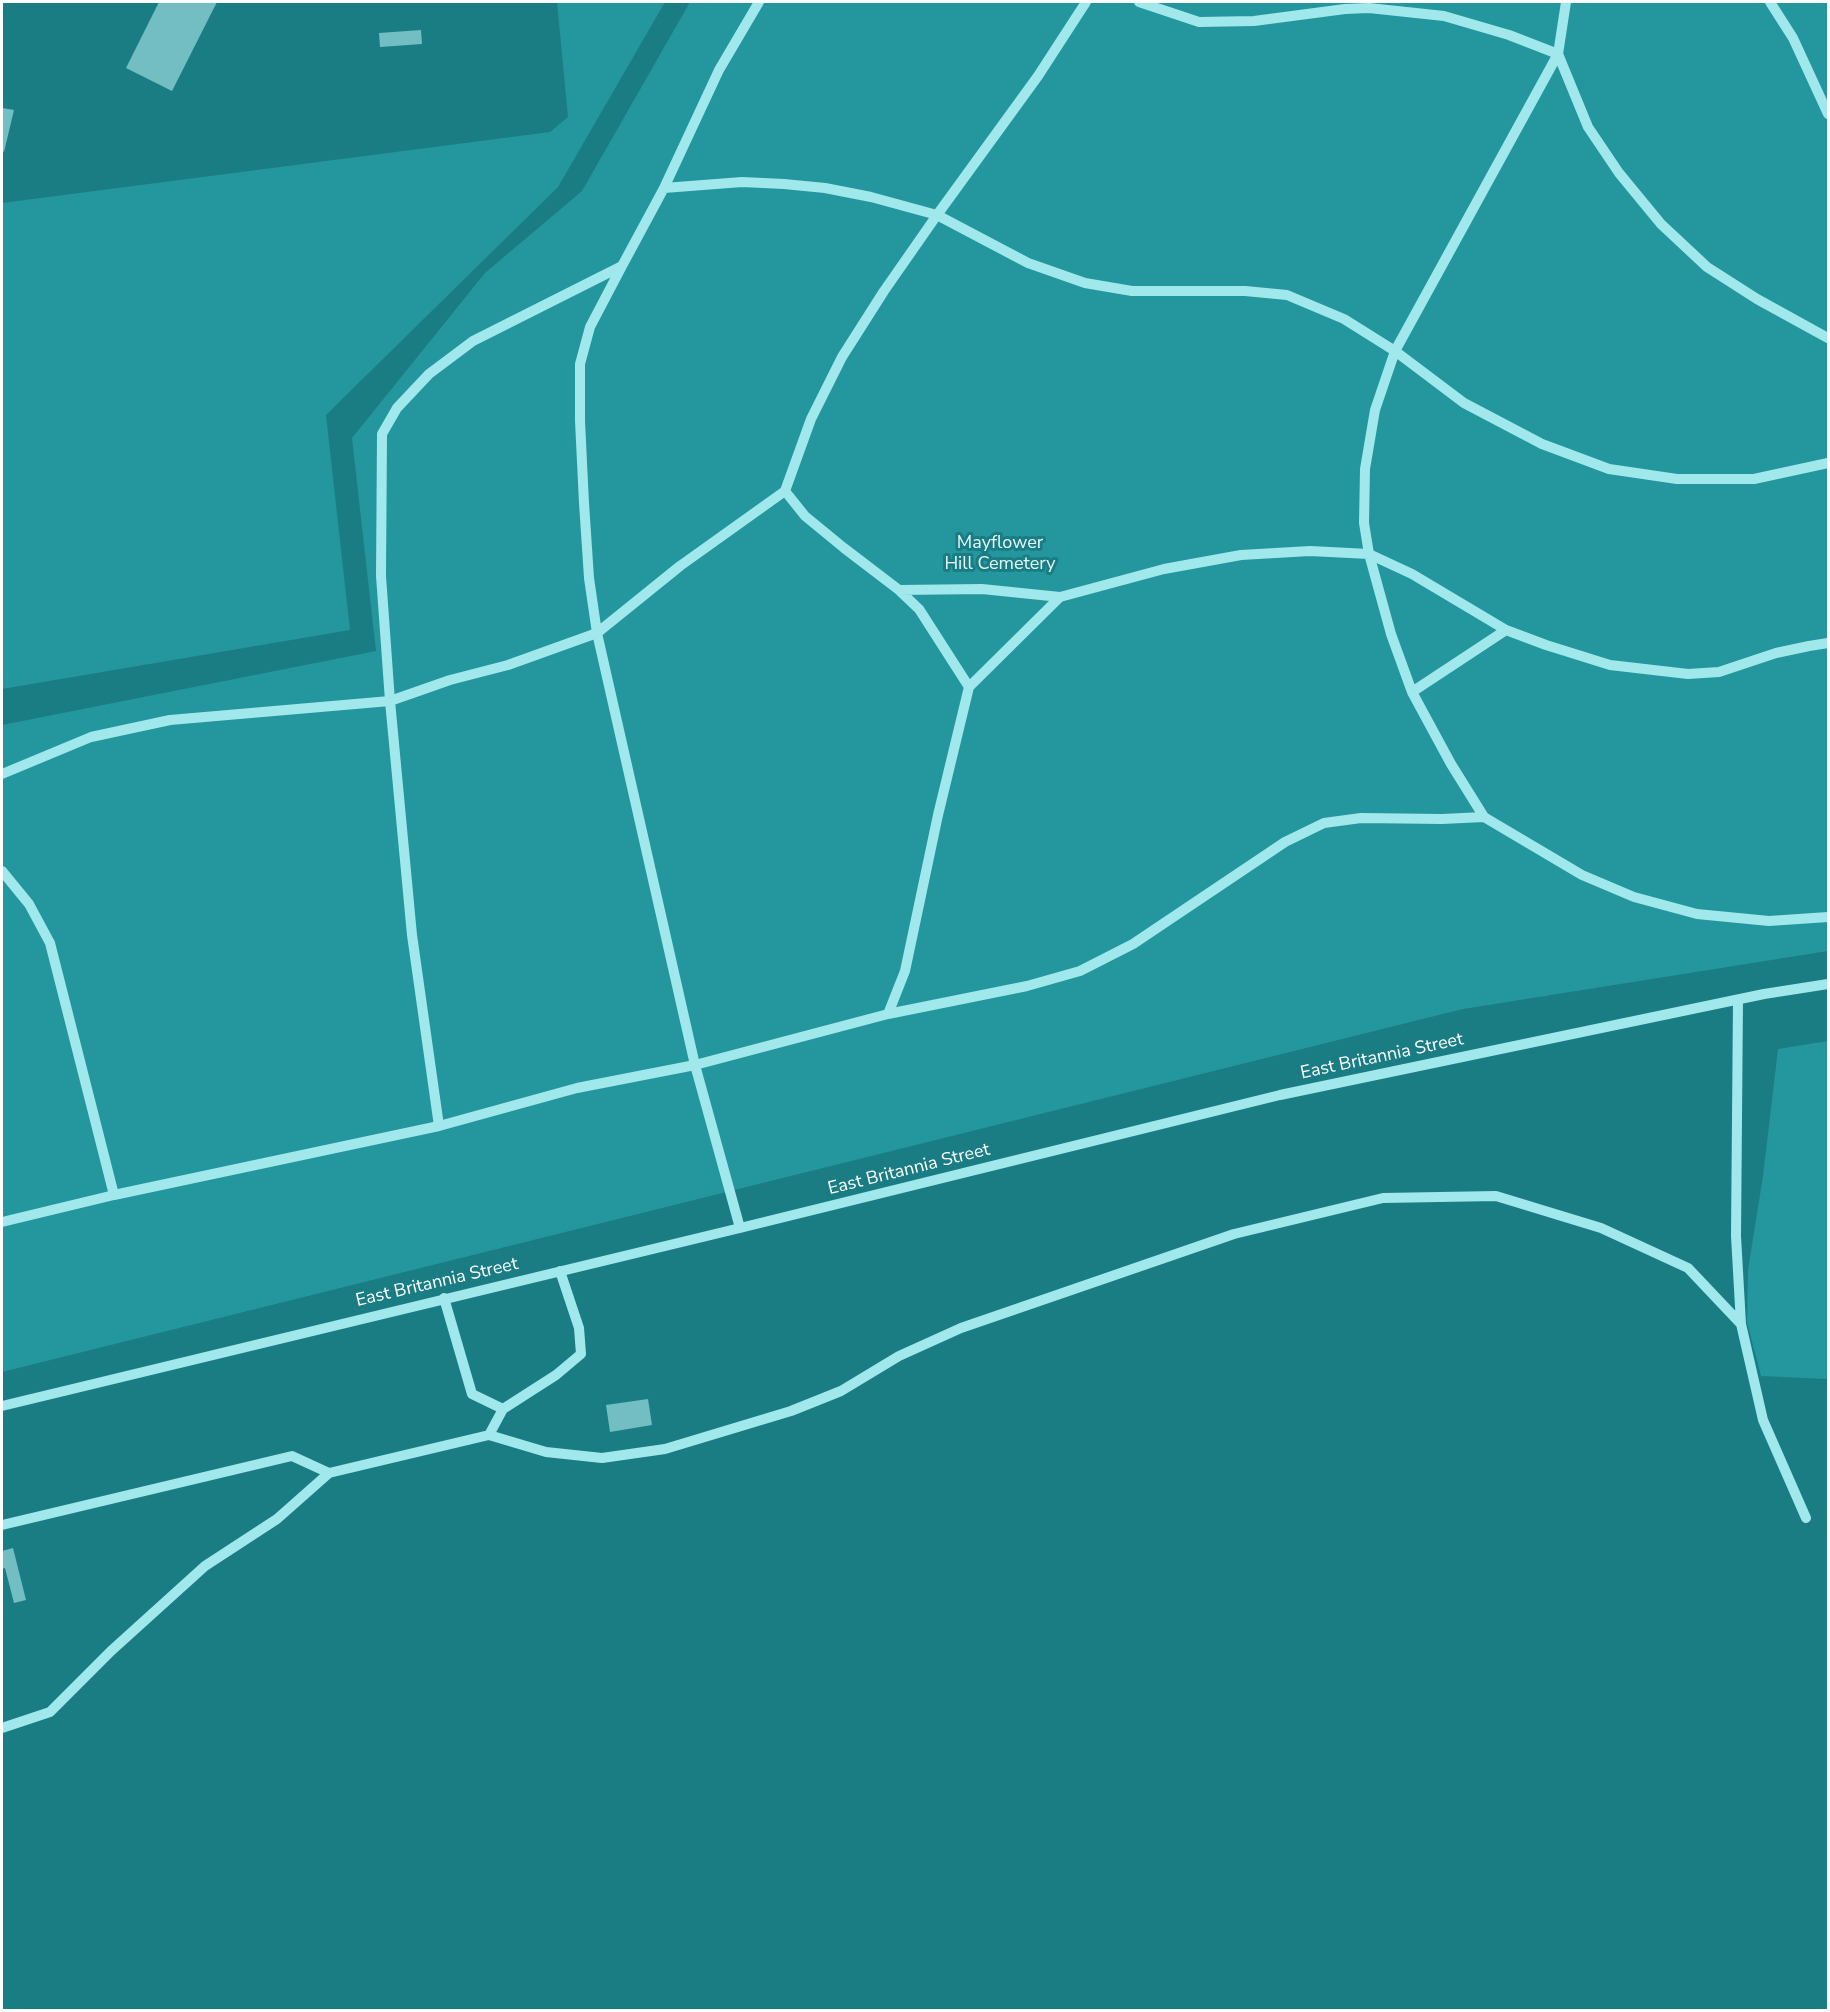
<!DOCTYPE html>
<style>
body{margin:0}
#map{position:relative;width:1830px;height:2012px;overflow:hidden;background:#1a7d84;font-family:"Nunito Sans",sans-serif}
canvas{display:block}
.frame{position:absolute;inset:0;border:3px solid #fff;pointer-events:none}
</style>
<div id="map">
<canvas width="1830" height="2012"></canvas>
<div class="frame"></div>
</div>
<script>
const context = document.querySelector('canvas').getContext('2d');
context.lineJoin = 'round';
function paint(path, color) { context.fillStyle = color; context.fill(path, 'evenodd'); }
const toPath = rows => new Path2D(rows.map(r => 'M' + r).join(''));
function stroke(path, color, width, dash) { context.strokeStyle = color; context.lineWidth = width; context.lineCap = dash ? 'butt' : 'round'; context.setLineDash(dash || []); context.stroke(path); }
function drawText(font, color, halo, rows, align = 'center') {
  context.font = font + ' "Nunito Sans",sans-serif'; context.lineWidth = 6; context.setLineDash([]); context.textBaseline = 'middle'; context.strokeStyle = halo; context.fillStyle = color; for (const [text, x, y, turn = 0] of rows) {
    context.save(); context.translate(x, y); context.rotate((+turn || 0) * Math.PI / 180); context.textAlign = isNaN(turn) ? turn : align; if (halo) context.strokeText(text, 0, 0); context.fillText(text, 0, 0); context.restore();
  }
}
paint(toPath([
 [557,2,665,2,558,187,326,415,350,630,2,689,2,203,550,132,568,117],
 [690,2,1828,2,1828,951,1463,1009,2,1372,2,725,376,651,352,438,485,273,582,191],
 [1828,1041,1828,1379,1761,1376,1747,1322,1748,1270,1763,1176,1778,1049]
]), '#23979d');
paint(toPath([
 [159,2,217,2,172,91,126,68],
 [421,30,422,44,380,47,379,33],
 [2,108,14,110,4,152,2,151],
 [648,1399,652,1425,610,1432,606,1405],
 [13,1548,26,1600,14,1603,5,1568,2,1569,2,1551]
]), '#72bec2');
stroke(toPath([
 [1086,2,1038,76,937,215,1028,263,1085,283,1132,291,1245,291,1287,295,1344,319,1395,351,1558,54,1509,35,1444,16,1369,8,1345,9,1254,21,1199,22,1139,2],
 [1566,2,1558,54,1588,127,1619,173,1661,224,1707,267,1757,299,1828,338],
 [1770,2,1793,38,1828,114],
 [664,188,742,182,784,184,825,188,871,197,937,215,884,291,842,357,811,419,785,491,805,516,844,548,899,590],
 [622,266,473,341,429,374,397,408,382,434,381,576,390,701,450,680,508,665,597,633,589,578,584,503,580,421,580,364,590,327,622,266,664,188,719,70,759,2],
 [1060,597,969,687,919,609,899,590,982,589,1060,597,1164,569,1241,555,1310,551,1369,554,1364,523,1365,469,1375,410,1395,351,1464,403,1542,444,1609,469,1677,479,1754,479,1828,463],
 [1412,692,1506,630],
 [2,774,91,737,170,720,390,701,412,935,439,1126,577,1088,695,1065,597,633,680,566,785,491],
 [1484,817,1451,764,1412,692,1391,634,1369,554,1412,574,1506,630,1546,645,1610,665,1688,674,1719,672,1776,653,1809,646,1828,643],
 [2,871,29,904,50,943,114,1195,439,1126],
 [1738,1000,1736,1236,1741,1324,1763,1420,1806,1518],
 [888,1014,905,971,938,815,969,687],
 [2,1222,114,1195],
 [740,1228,695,1065,888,1014,1027,986,1080,971,1133,944,1285,842,1324,823,1361,818,1442,819,1484,817,1582,875,1634,897,1697,914,1769,921,1828,917],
 [444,1298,472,1394,503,1409,556,1375,581,1354,579,1328,560,1271],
 [2,1406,740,1228,1280,1095,1764,994,1828,984],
 [489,1435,546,1452,602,1458,665,1449,791,1411,841,1391,899,1356,961,1328,1234,1234,1383,1198,1496,1196,1601,1228,1688,1268,1741,1324],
 [2,1525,292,1456,329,1473],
 [2,1728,50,1712,111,1651,205,1566,277,1519,329,1473,489,1435,503,1409]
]), '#a0e8eb', 10);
drawText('18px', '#e5fbfc', '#1a7d84', [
 ["Mayflower",1000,544],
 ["Hill Cemetery",1000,565]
]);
drawText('18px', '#fff', '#1a7d84', [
 ["East Britannia Street",1382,1057,-12],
 ["East Britannia Street",909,1170,-14],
 ["East Britannia Street",437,1283,-13]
]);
</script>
